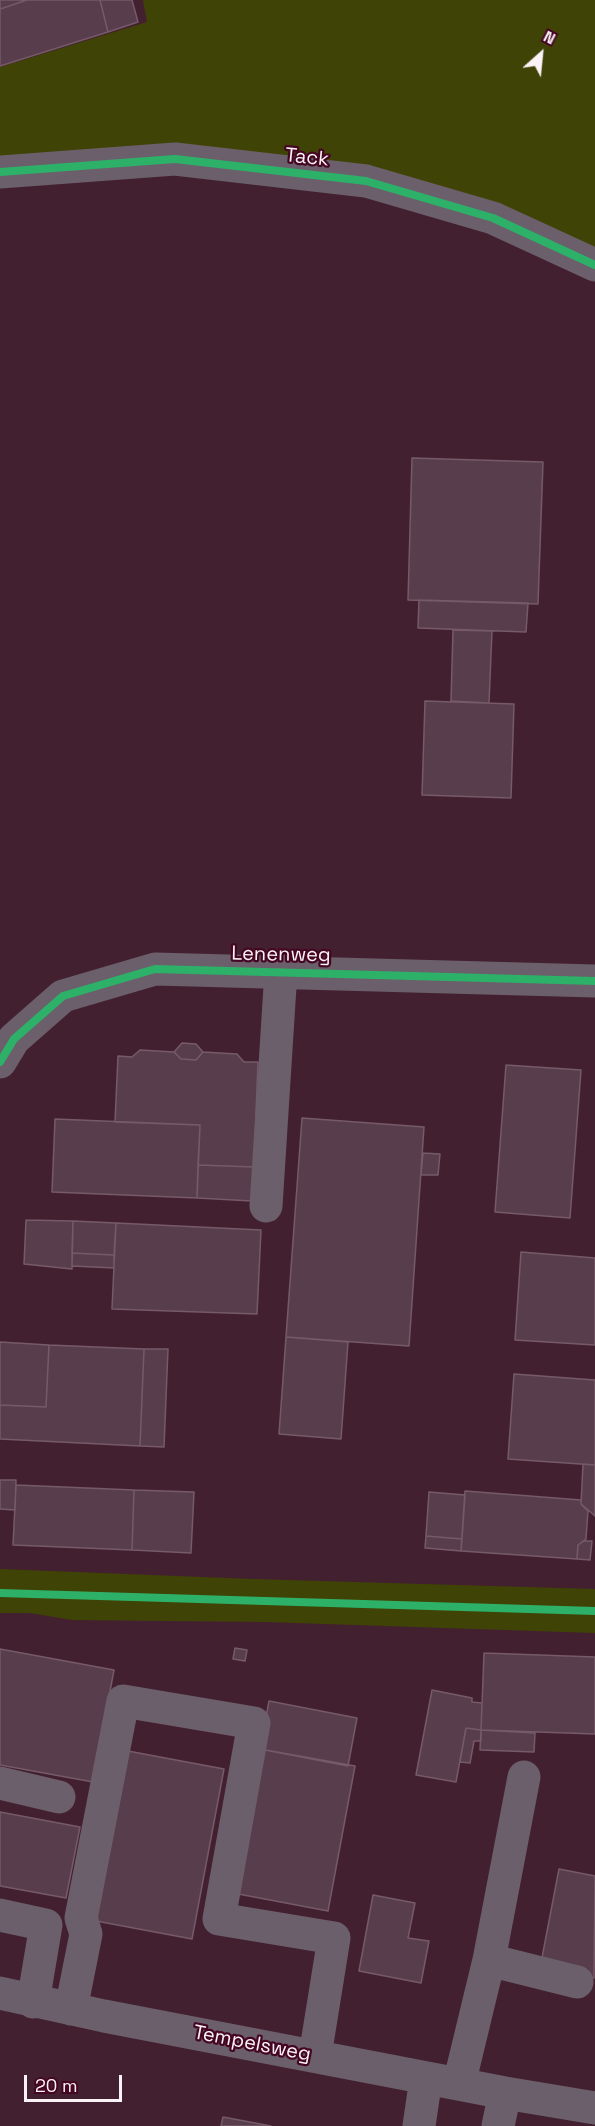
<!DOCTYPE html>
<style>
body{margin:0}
#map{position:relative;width:595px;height:2126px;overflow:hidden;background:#43202f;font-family:"Space Grotesk",sans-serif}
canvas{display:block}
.north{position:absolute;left:511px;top:24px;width:60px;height:60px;-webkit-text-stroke:4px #450624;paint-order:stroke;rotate:27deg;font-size:16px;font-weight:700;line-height:24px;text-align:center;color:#faf2f4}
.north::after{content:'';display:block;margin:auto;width:21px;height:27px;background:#faf2f4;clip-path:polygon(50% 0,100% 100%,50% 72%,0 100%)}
.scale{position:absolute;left:24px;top:2075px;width:98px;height:27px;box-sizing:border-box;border:3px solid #faf2f4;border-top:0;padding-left:8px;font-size:18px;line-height:21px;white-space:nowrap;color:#faf2f4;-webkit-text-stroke:4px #450624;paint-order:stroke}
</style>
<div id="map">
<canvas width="595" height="2126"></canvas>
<div class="north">N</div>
<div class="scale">20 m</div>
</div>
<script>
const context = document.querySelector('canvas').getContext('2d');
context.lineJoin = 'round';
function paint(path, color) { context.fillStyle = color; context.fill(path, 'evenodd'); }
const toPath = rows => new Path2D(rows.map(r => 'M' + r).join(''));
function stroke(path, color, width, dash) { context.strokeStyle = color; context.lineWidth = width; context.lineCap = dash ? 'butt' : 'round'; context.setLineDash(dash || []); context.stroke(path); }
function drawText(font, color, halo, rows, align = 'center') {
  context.font = font + ' "Space Grotesk",sans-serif'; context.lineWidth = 4.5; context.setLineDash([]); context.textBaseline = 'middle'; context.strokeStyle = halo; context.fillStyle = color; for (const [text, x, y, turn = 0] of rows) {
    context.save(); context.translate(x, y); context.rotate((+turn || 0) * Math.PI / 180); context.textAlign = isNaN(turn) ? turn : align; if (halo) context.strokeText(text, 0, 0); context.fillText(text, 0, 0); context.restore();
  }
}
paint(toPath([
 [143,0,595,0,595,253,370,173,0,166,0,67,147,22],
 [0,1569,252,1579,595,1589,595,1633,266,1622,72,1620,30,1613,0,1613]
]), '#404306');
const building = toPath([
 [0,0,27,0,0,9,0,0],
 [27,0,100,0,108,32,0,66,0,9,27,0],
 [100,0,132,0,138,22,108,32,100,0],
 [412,458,543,462,538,604,408,600,412,458],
 [419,600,528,603,526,632,418,628,419,600],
 [453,630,492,631,489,703,451,701,453,630],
 [425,701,514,704,511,798,422,795,425,701],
 [182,1043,196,1044,203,1052,196,1060,181,1059,174,1052,182,1043],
 [140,1050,174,1052,181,1059,196,1060,203,1052,237,1054,244,1062,258,1062,254,1167,198,1165,200,1125,115,1122,118,1056,132,1057,140,1050],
 [506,1065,581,1070,570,1218,495,1212,506,1065],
 [302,1118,424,1127,409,1346,286,1337,302,1118],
 [55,1119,200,1125,197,1198,52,1192,55,1119],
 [423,1153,440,1154,438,1175,421,1175,423,1153],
 [198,1165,254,1167,252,1201,197,1198,198,1165],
 [26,1220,73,1221,72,1269,24,1264,26,1220],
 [73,1221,116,1223,114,1255,72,1253,73,1221],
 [116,1223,261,1230,257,1314,112,1309,116,1223],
 [521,1252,595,1258,595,1345,515,1340,521,1252],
 [72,1253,114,1255,114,1268,72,1266,72,1253],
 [286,1337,348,1342,341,1439,279,1434,286,1337],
 [0,1342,49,1345,46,1407,0,1405,0,1342],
 [49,1345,144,1349,140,1446,0,1439,0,1405,46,1407,49,1345],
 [144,1349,168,1349,164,1447,140,1446,144,1349],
 [514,1374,595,1380,595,1465,508,1459,514,1374],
 [583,1464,595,1465,595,1516,581,1504,583,1464],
 [0,1480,16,1480,15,1510,0,1509,0,1480],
 [16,1485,134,1490,132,1550,13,1545,16,1485],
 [134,1490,194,1492,191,1553,132,1550,134,1490],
 [465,1491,581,1500,581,1504,588,1511,586,1539,578,1545,577,1559,461,1551,465,1491],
 [429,1492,465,1495,462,1539,426,1536,429,1492],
 [426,1536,462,1539,461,1551,425,1548,426,1536],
 [584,1541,592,1541,590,1560,577,1559,578,1545,584,1541],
 [235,1648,247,1650,245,1661,233,1659,235,1648],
 [0,1649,114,1670,93,1782,0,1765,0,1649],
 [484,1653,595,1657,595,1734,481,1730,484,1653],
 [432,1690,472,1698,472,1702,482,1703,481,1730,466,1728,456,1782,416,1775,432,1690],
 [269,1701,357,1718,348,1766,260,1749,269,1701],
 [466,1728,481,1730,481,1741,474,1741,470,1763,460,1762,466,1728],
 [481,1730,535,1733,534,1752,480,1750,481,1730],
 [260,1749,355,1766,328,1911,233,1893,260,1749],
 [128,1751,224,1769,192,1939,96,1921,128,1751],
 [0,1812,80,1827,66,1898,0,1886,0,1812],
 [559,1869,595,1876,594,1978,540,1968,559,1869],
 [373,1895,415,1903,408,1938,429,1941,421,1983,359,1971,373,1895],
 [223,2117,271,2126,221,2126,223,2117]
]);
paint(building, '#583e4d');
stroke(building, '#765a69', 1.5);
stroke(toPath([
 [0,172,175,159,366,181,493,218,595,265],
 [0,1062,14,1039,63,996,155,969,595,981],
 [266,1206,281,971],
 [0,1783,59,1797],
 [0,1915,46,1925,33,2002],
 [489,1960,524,1777],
 [0,1993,104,2016,505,2093,595,2108],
 [71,2009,86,1934,81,1918,123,1701,254,1723,219,1919,334,1938,315,2056],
 [459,2084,489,1960,577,1982],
 [419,2126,426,2078],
 [498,2126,505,2093]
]), '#6b5f6b', 33);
stroke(toPath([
 [0,172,175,159,366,181,493,218,595,265],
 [0,1062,14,1039,63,996,155,969,595,981],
 [0,1593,595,1611]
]), '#2db169', 8);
drawText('20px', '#faf2f4', '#450624', [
 ["Tack",307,158,6],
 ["Lenenweg",281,955,1],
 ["Tempelsweg",252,2044,11]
]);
</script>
